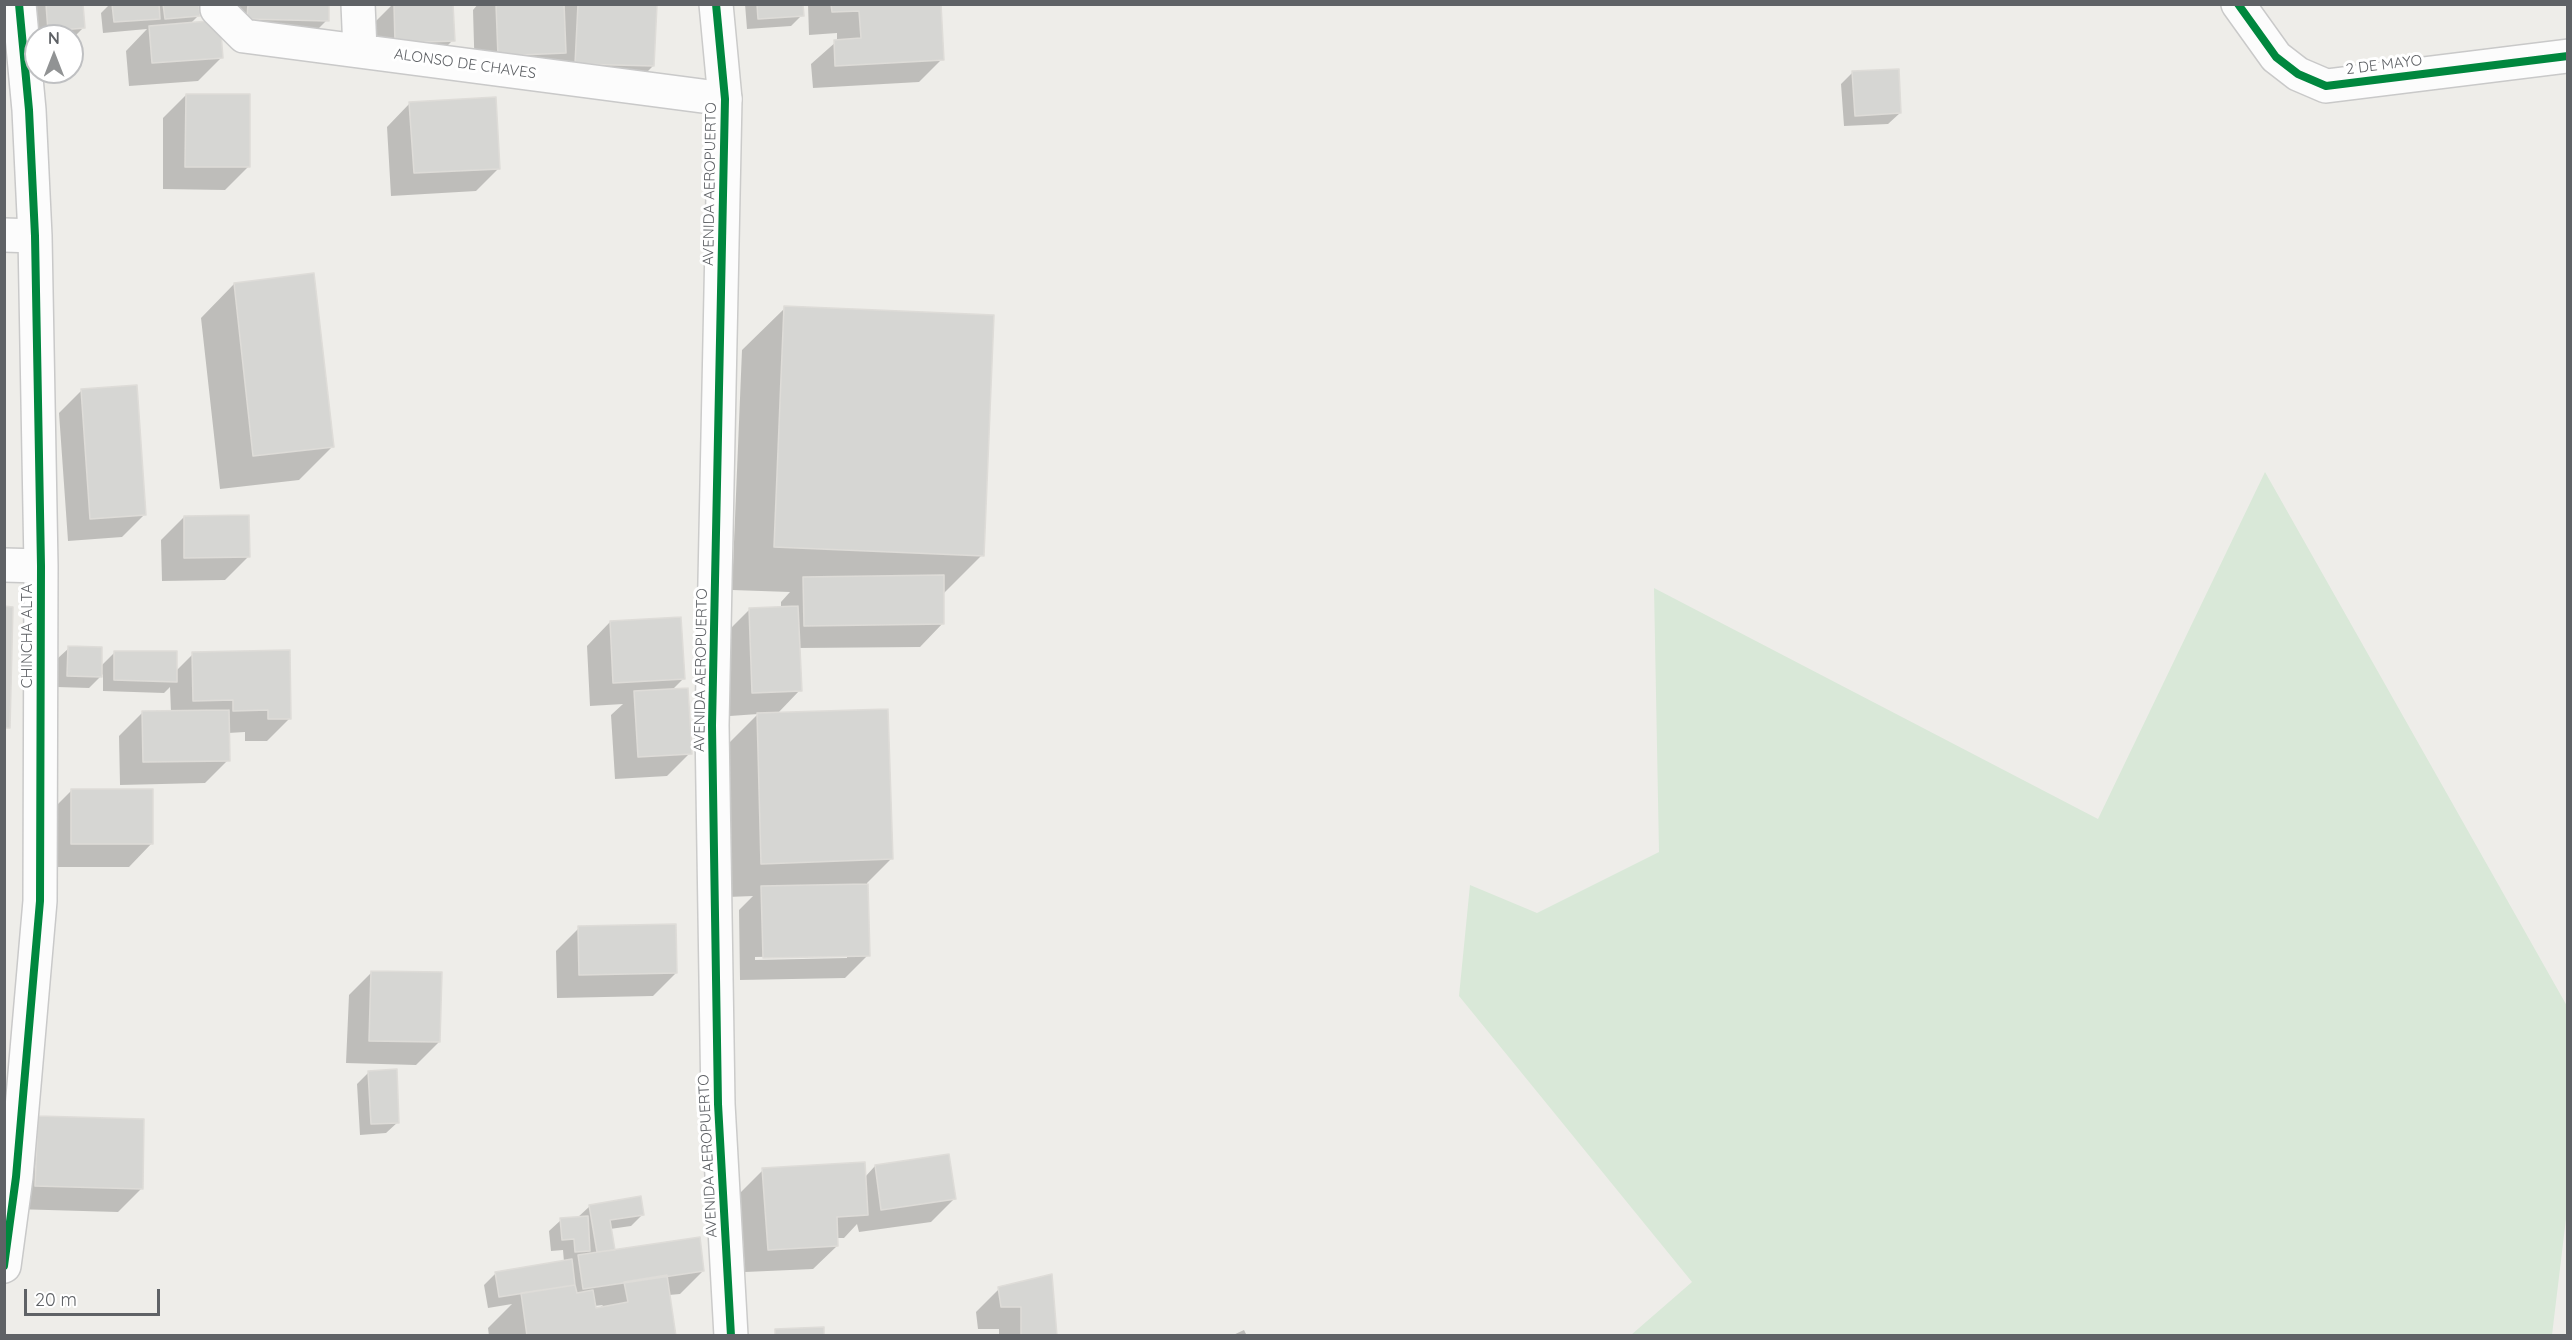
<!DOCTYPE html>
<style>
body{margin:0}
#map{position:relative;width:2572px;height:1340px;overflow:hidden;background:#eeede9;font-family:Quicksand,sans-serif}
canvas{display:block}
.frame{position:absolute;inset:0;border:6px solid #5f6266;pointer-events:none}
.north{position:absolute;left:24px;top:24px;width:60px;height:60px;box-sizing:border-box;background:#fff;border:2px solid #bfc0c2;border-radius:50%;rotate:0deg;font-size:16px;font-weight:700;line-height:24px;text-align:center;color:#5f6266}
.north::after{content:'';display:block;margin:auto;width:21px;height:27px;background:#919394;clip-path:polygon(50% 0,100% 100%,50% 72%,0 100%)}
.scale{position:absolute;left:24px;top:1289px;width:136px;height:27px;box-sizing:border-box;border:3px solid #5f6266;border-top:0;padding-left:8px;font-size:18px;line-height:21px;white-space:nowrap;color:#5f6266;-webkit-text-stroke:4px #fff;paint-order:stroke}
</style>
<div id="map">
<canvas width="2572" height="1340"></canvas>
<div class="frame"></div>
<div class="north">N</div>
<div class="scale">20 m</div>
</div>
<script>
const context = document.querySelector('canvas').getContext('2d');
context.lineJoin = 'round';
function paint(path, color) { context.fillStyle = color; context.fill(path, 'evenodd'); }
const toPath = rows => new Path2D(rows.map(r => 'M' + r).join(''));
function stroke(path, color, width, dash) { context.strokeStyle = color; context.lineWidth = width; context.lineCap = dash ? 'butt' : 'round'; context.setLineDash(dash || []); context.stroke(path); }
function drawText(font, color, halo, rows, align = 'center') {
  context.font = font + ' Quicksand,sans-serif'; context.lineWidth = 6; context.setLineDash([]); context.textBaseline = 'middle'; context.strokeStyle = halo; context.fillStyle = color; for (const [text, x, y, turn = 0] of rows) {
    context.save(); context.translate(x, y); context.rotate((+turn || 0) * Math.PI / 180); context.textAlign = isNaN(turn) ? turn : align; if (halo) context.strokeText(text, 0, 0); context.fillText(text, 0, 0); context.restore();
  }
}
paint(toPath([
 [2265,472,2567,1006,2568,1202,2552,1335,1631,1335,1692,1282,1459,996,1470,885,1537,913,1659,852,1654,588,2098,819]
]), '#d9e8d8');
paint(toPath([
 [21,4,82,4,83,28,72,39,72,36,36,36],
 [110,4,197,4,198,16,190,24,222,57,198,81,129,86,126,51,147,29,103,33,101,13],
 [226,4,328,4,327,20,304,43,225,41],
 [393,4,452,4,453,40,430,63,373,65,371,26],
 [478,4,647,4,653,66,630,89,475,79,473,10],
 [745,4,802,4,802,15,791,26,747,29],
 [808,4,939,4,942,59,919,82,813,88,811,64,837,41,837,33,809,35],
 [1853,72,1900,113,1888,124,1844,126,1841,84],
 [186,95,248,167,225,190,163,189,163,118],
 [410,103,499,168,476,191,391,196,387,127],
 [234,284,332,447,299,480,220,489,201,318],
 [785,308,982,555,942,595,943,623,920,647,798,648,800,690,777,714,891,859,867,883,868,955,845,978,740,980,739,910,753,896,728,897,724,748,758,714,730,716,726,633,749,610,781,608,781,602,790,592,732,590,742,350],
 [847,955,847,958,755,960,755,957],
 [82,390,145,514,122,537,68,541,59,413],
 [184,517,248,557,225,580,162,581,161,540],
 [610,622,683,679,672,690,690,753,667,776,615,779,611,715,623,704,590,706,587,646],
 [69,648,101,666,115,652,176,671,193,654,290,718,267,741,245,741,245,732,228,733,228,760,205,783,120,785,119,736,142,713,171,712,170,687,164,693,103,691,103,674,89,688,57,687,57,659],
 [72,790,152,843,129,867,49,867,49,813],
 [579,928,676,973,653,996,557,998,556,951],
 [372,972,439,1042,416,1065,346,1063,349,995],
 [369,1072,398,1122,386,1133,360,1135,357,1084],
 [38,1117,141,1189,118,1212,13,1209,15,1140],
 [875,1166,954,1199,931,1222,859,1232,857,1224,844,1238,836,1238,837,1246,813,1269,745,1272,740,1193,763,1170,865,1177],
 [590,1206,642,1215,631,1226,610,1229,614,1252,703,1271,680,1294,669,1295,675,1336,489,1336,488,1328,512,1304,488,1308,484,1285,496,1273,564,1262,563,1250,551,1251,549,1231,561,1220,577,1218],
 [603,1305,599,1309,595,1309,594,1306],
 [999,1289,1056,1336,999,1336,999,1329,978,1329,976,1312],
 [1244,1330,1247,1336,1231,1336]
]), '#0003');
const building = toPath([
 [46,4,83,4,85,28,48,31,46,4],
 [112,4,159,4,160,19,114,22,112,4],
 [163,4,199,4,200,16,165,19,163,4],
 [248,4,329,4,329,21,247,19,248,4],
 [394,4,453,4,455,41,395,43,394,4],
 [496,4,564,4,566,53,498,56,496,4],
 [578,4,657,5,654,66,575,64,578,4],
 [757,4,803,4,804,16,758,19,757,4],
 [831,4,941,4,944,60,835,66,834,40,861,38,859,11,832,12,831,4],
 [220,20,223,58,152,63,149,26,220,20],
 [1899,69,1901,113,1855,116,1852,71,1899,69],
 [186,94,250,94,250,167,185,167,186,94],
 [496,97,500,169,414,173,409,102,496,97],
 [314,273,334,447,253,456,234,283,314,273],
 [784,306,994,315,984,556,774,547,784,306],
 [137,385,146,515,90,519,81,389,137,385],
 [249,515,250,557,184,558,184,516,249,515],
 [944,575,944,624,804,626,803,577,944,575],
 [4,606,13,607,10,728,4,728,4,606],
 [798,606,802,691,752,693,749,608,798,606],
 [681,617,685,679,613,683,610,621,681,617],
 [68,646,102,647,102,677,67,676,68,646],
 [290,650,291,719,268,719,268,710,233,711,233,700,193,701,192,652,290,650],
 [114,651,177,651,177,682,114,680,114,651],
 [688,688,692,754,638,757,634,691,688,688],
 [888,709,893,859,761,864,757,713,888,709],
 [229,710,230,761,143,762,142,711,229,710],
 [71,789,153,789,153,844,71,844,71,789],
 [868,884,870,956,763,958,761,886,868,884],
 [676,924,677,973,579,975,578,926,676,924],
 [371,971,442,972,440,1042,369,1041,371,971],
 [397,1069,399,1123,371,1124,368,1071,397,1069],
 [38,1116,144,1119,143,1189,35,1186,38,1116],
 [949,1154,956,1199,881,1210,875,1165,949,1154],
 [865,1162,868,1215,837,1217,838,1246,768,1250,762,1168,865,1162],
 [641,1196,644,1215,610,1220,615,1250,597,1252,589,1205,641,1196],
 [588,1216,590,1251,575,1252,574,1239,562,1240,560,1218,588,1216],
 [700,1237,704,1271,583,1289,578,1255,700,1237],
 [572,1259,575,1285,499,1297,495,1272,572,1259],
 [1052,1274,1057,1336,1021,1336,1021,1307,1001,1307,998,1287,1052,1274],
 [667,1275,676,1336,527,1336,521,1293,575,1285,577,1293,593,1290,596,1308,628,1302,624,1282,667,1275],
 [824,1327,824,1336,775,1336,775,1329,824,1327]
]);
paint(building, '#d6d6d3');
stroke(building, '#dedcd8', 1.5);
const street = toPath([
 [217,4,217,9,244,36,725,99],
 [358,4,360,50],
 [2238,4,2276,57,2298,74,2326,86,2568,56],
 [4,235,35,236],
 [4,565,41,566],
 [4,1266,16,1177,40,901,41,566,35,236,29,110,19,4]
]);
const secondary = toPath([
 [716,4,725,99,712,725,718,1104,731,1336]
]);
stroke(street, '#c9c9c9', 36);
stroke(secondary, '#cbcbca', 36);
stroke(street, '#fcfcfc', 33);
stroke(secondary, '#fcfcfc', 33);
stroke(toPath([
 [716,4,725,99,712,725,718,1104,731,1336],
 [2238,4,2276,57,2298,74,2326,86,2568,56],
 [4,1266,16,1177,40,901,41,566,35,236,29,110,19,4]
]), '#00873e', 8);
drawText('15px', '#5f6266', '#fff', [
 ["ALONSO DE CHAVES",465,64,8],
 ["2 DE MAYO",2384,65,-7],
 ["AVENIDA AEROPUERTO",710,184,-89],
 ["CHINCHA ALTA",27,636,-90],
 ["AVENIDA AEROPUERTO",701,670,-89],
 ["AVENIDA AEROPUERTO",708,1156,-93]
]);
</script>
